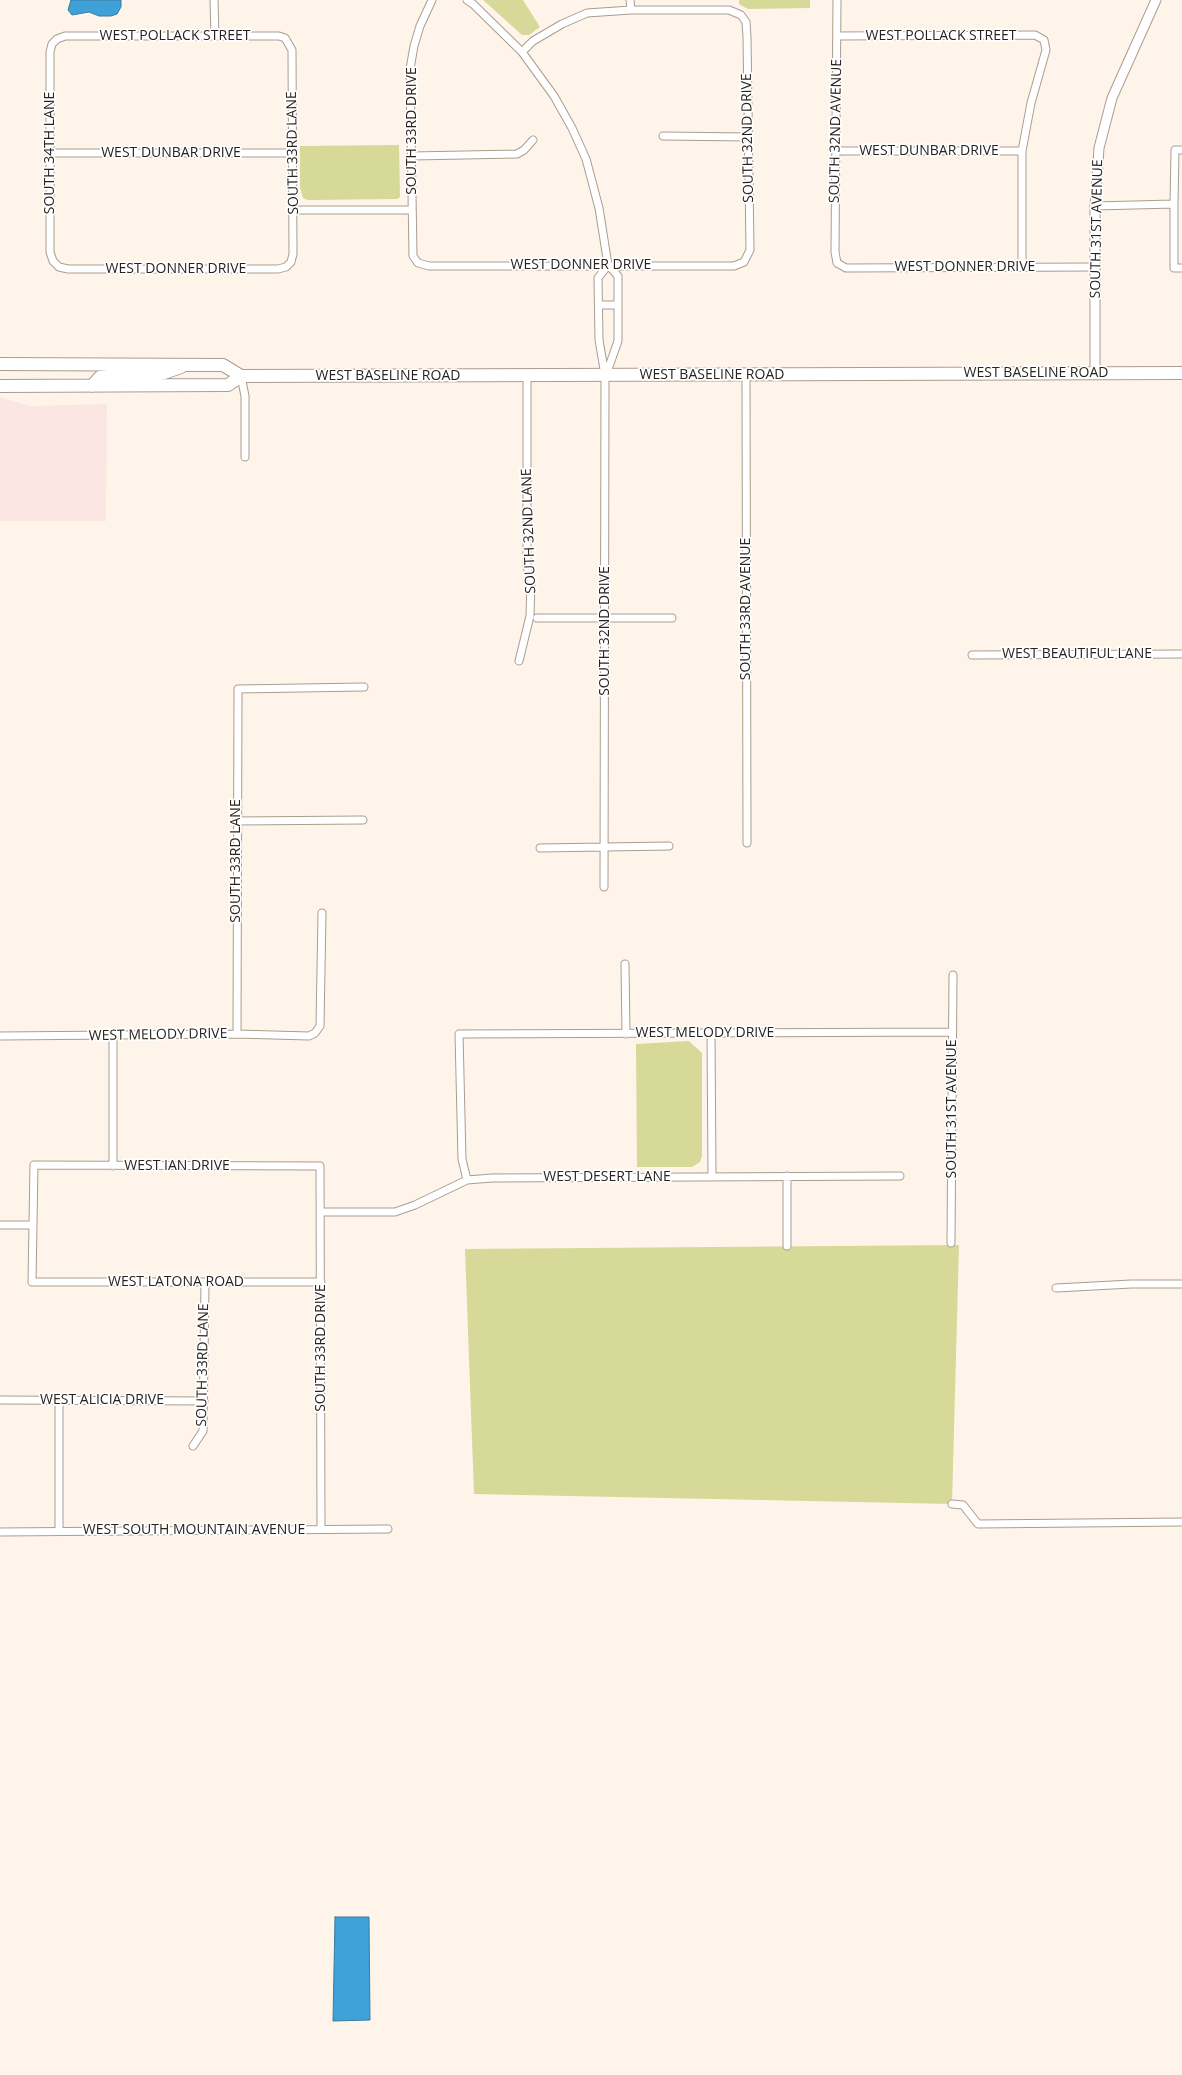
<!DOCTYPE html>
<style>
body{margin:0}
canvas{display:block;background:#fff4e9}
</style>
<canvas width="1182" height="2075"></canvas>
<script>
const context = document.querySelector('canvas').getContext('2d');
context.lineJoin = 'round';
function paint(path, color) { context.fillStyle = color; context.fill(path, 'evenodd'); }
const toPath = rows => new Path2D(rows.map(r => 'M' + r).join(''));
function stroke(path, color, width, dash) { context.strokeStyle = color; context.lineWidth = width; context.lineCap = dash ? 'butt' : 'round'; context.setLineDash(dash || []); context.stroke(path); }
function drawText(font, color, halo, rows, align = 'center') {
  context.font = font + ' "Open Sans",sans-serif'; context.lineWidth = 3.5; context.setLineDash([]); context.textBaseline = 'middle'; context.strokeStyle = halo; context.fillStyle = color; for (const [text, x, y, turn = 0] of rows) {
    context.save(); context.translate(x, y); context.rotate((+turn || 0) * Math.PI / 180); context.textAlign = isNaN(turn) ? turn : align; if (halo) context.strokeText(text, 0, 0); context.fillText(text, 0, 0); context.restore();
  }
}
paint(toPath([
 [0,397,30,406,107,404,106,521,0,521]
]), '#fce6e3');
paint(toPath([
 [483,0,523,0,540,27,529,35,522,35],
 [739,0,810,0,810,8,748,9,739,4],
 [399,145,400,197,397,199,308,200,303,198,300,187,300,146],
 [689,1041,702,1053,702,1156,700,1162,692,1167,637,1167,636,1044],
 [959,1245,952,1504,474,1494,465,1249]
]), '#d6d998');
const water = toPath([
 [71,0,121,0,121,7,117,14,111,16,99,16,89,12,72,15,68,10,71,0],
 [335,1917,369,1917,370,2020,333,2021,335,1917]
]);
paint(water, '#3fa1d8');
stroke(water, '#387ba0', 1);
const minor = toPath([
 [214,0,215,36],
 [432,0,420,26,414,46,410,69,413,256,418,263,429,266,734,266,744,262,750,250,747,37,746,22,741,15,729,10,631,10,587,13,562,24,533,41,522,52],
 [467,0,473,4,522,52,554,96,572,128,586,159,599,208,608,265,618,276,618,341,606,375],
 [630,0,631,10],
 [837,0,835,252,837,263,846,268,1095,267],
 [65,36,279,36,285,38,292,50,293,254,291,262,286,267,278,269,68,269,59,267,53,261,50,252,50,52,52,44,57,39,65,36],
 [837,36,1035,35,1044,40,1046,50,1031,103,1022,151,1022,267],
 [663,136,748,137],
 [1182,150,1175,150,1174,204,1174,268,1182,268],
 [836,151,1022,151],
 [50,153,292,153],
 [412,156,517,154,524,150,533,140],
 [1095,206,1174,204],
 [293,210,412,210],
 [599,305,618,305],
 [746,375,747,843],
 [241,376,245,396,245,457],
 [537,618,672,618],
 [972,655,1182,654],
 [519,661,530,616,531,580,527,567,527,376],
 [236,821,363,820],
 [540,848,669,846],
 [604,887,605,375,599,340,598,278,608,265],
 [625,964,626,1034],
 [711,1033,712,1176],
 [237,1034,238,689,364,687],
 [113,1035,113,1166],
 [0,1036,237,1034,309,1036,315,1033,320,1026,322,913],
 [787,1176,787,1246],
 [467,1180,462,1159,459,1034,952,1032],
 [321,1212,395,1212,415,1205,467,1180,492,1178,900,1176],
 [0,1225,32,1225],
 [951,1243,953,975],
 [321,1282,32,1282,34,1165,320,1166,321,1529],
 [1056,1288,1131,1284,1182,1284],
 [0,1400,204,1401],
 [59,1400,59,1531],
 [193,1446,203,1431,205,1282],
 [952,1504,963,1505,978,1524,1182,1522],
 [0,1532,388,1529]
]);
const tertiary = toPath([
 [1095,373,1095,206,1099,148,1112,98,1156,0]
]);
const primary = toPath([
 [0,364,223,365,241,376,1182,373],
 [0,386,228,385,241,376],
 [92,386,100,377,164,373,181,367]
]);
stroke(minor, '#a99d90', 9);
stroke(tertiary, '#a99d90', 11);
stroke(primary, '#a99d90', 14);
stroke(minor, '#fff', 7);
stroke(tertiary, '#fff', 9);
stroke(primary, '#fff', 12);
drawText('14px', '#28231f', '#fff', [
 ["WEST POLLACK STREET",175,36],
 ["WEST POLLACK STREET",941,36],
 ["SOUTH 33RD DRIVE",412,131,-90],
 ["SOUTH 32ND AVENUE",836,131,-89],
 ["SOUTH 32ND DRIVE",748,138,-91],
 ["WEST DUNBAR DRIVE",929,151],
 ["SOUTH 34TH LANE",50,153,-90],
 ["WEST DUNBAR DRIVE",171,153],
 ["SOUTH 33RD LANE",293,153,-91],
 ["SOUTH 31ST AVENUE",1097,229,-89],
 ["WEST DONNER DRIVE",581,265],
 ["WEST DONNER DRIVE",965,267],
 ["WEST DONNER DRIVE",176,269],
 ["WEST BASELINE ROAD",1036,373],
 ["WEST BASELINE ROAD",712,375],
 ["WEST BASELINE ROAD",388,376],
 ["SOUTH 32ND LANE",529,531,-92],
 ["SOUTH 33RD AVENUE",746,609,-90],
 ["SOUTH 32ND DRIVE",605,631,-90],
 ["WEST BEAUTIFUL LANE",1077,654],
 ["SOUTH 33RD LANE",236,861,-90],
 ["WEST MELODY DRIVE",705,1033],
 ["WEST MELODY DRIVE",158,1035,-1],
 ["SOUTH 31ST AVENUE",952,1109,-90],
 ["WEST IAN DRIVE",177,1166],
 ["WEST DESERT LANE",607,1177],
 ["WEST LATONA ROAD",176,1282],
 ["SOUTH 33RD DRIVE",321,1348,-90],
 ["SOUTH 33RD LANE",203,1365,-89],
 ["WEST ALICIA DRIVE",102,1400],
 ["WEST SOUTH MOUNTAIN AVENUE",194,1530]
]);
</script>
